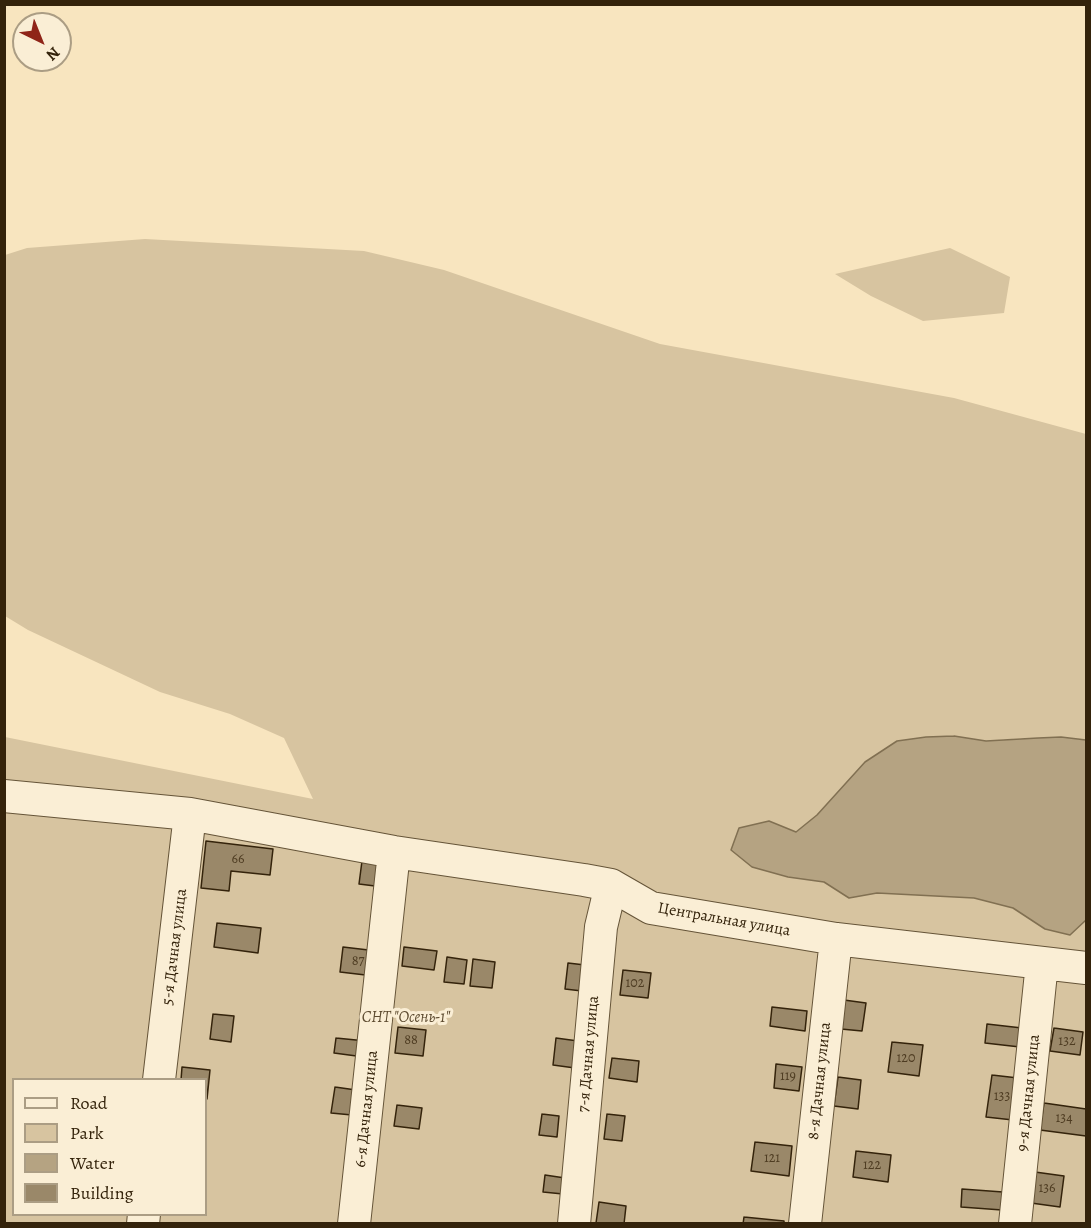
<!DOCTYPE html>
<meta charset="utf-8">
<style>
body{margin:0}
#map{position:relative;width:1091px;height:1228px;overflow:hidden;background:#f8e5bf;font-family:Alegreya,serif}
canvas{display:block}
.frame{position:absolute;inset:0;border:6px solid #34230b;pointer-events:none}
.legend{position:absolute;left:12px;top:1078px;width:195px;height:138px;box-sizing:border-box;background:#faeed5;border:2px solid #ab9d84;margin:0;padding:8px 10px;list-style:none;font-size:18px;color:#34230b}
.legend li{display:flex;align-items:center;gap:12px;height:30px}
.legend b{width:30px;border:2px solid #ab9d84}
.north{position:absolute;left:12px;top:12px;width:60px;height:60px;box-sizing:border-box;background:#faeed5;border:2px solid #ab9d84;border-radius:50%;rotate:137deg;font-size:16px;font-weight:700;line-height:24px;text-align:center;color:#34230b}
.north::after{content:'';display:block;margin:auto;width:21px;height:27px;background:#8f2418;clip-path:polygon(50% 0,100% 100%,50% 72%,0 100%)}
</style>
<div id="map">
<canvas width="1091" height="1228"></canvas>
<div class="frame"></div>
<ul class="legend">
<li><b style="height:8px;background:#faeed5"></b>Road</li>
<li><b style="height:16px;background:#d7c4a0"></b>Park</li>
<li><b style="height:16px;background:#b5a382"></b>Water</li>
<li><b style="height:16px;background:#9a8869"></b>Building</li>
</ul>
<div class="north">N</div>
</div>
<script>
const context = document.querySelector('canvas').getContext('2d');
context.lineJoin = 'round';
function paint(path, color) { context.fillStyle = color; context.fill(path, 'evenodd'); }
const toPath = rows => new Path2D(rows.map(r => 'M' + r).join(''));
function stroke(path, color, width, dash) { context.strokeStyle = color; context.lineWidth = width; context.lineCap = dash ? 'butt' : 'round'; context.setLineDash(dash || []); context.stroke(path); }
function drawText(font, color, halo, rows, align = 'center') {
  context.font = font + ' Alegreya,serif'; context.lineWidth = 6; context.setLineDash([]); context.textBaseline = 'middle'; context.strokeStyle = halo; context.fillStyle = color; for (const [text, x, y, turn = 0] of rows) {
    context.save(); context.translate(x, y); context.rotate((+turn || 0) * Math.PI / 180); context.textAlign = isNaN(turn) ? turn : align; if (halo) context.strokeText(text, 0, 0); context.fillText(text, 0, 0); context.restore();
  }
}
paint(toPath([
 [145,239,364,251,444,270,660,344,954,398,1086,434,1086,740,1061,737,1011,739,986,741,954,736,926,737,897,741,837,794,817,815,796,832,769,821,739,828,731,850,1086,893,1086,1223,5,1223,5,737,313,799,284,738,230,714,160,692,28,630,5,616,5,255,27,248],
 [14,1080,206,1080,206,1214,14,1214],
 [950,248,1010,277,1004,313,923,321,871,296,835,274]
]), '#d7c4a0');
const water = toPath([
 [954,736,986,741,1038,738,1061,737,1086,740,1086,920,1070,935,1045,929,1013,908,974,898,877,893,849,898,824,882,788,877,752,867,731,850,739,828,769,821,796,832,817,815,865,762,897,741,926,737,954,736]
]);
paint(water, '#b5a382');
stroke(water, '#817052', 1.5);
const building = toPath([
 [206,841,273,849,270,875,231,871,229,891,201,888,206,841],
 [362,861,386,863,383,887,359,884,362,861],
 [217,923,261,928,258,953,214,947,217,923],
 [343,947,377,951,374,976,340,972,343,947],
 [404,947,437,951,434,970,402,966,404,947],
 [447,957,467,960,464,984,444,982,447,957],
 [473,959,495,962,492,988,470,986,473,959],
 [568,963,585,965,582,991,565,989,568,963],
 [623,970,651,973,648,998,620,995,623,970],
 [844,1000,866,1003,862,1031,841,1029,844,1000],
 [772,1007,807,1011,805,1031,770,1026,772,1007],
 [213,1014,234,1016,231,1042,210,1039,213,1014],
 [987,1024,1022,1028,1020,1047,985,1043,987,1024],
 [398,1027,426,1030,423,1056,395,1053,398,1027],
 [1054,1028,1083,1032,1080,1055,1050,1051,1054,1028],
 [336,1038,366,1041,364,1057,334,1053,336,1038],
 [556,1038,578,1041,575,1068,553,1065,556,1038],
 [892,1042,923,1045,919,1076,888,1072,892,1042],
 [612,1058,639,1061,637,1082,609,1078,612,1058],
 [776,1064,802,1067,799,1091,774,1088,776,1064],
 [182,1067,210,1070,207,1099,206,1080,181,1080,182,1067],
 [992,1075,1018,1078,1013,1120,986,1117,992,1075],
 [838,1077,861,1080,858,1109,834,1106,838,1077],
 [335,1087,356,1090,352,1115,331,1113,335,1087],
 [1044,1103,1086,1109,1086,1136,1040,1130,1044,1103],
 [397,1105,422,1108,419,1129,394,1126,397,1105],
 [542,1114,559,1116,557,1137,539,1135,542,1114],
 [607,1114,625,1116,622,1141,604,1139,607,1114],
 [755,1142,792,1146,789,1176,751,1171,755,1142],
 [856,1151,891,1155,888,1182,853,1177,856,1151],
 [1035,1172,1064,1176,1060,1207,1031,1203,1035,1172],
 [545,1175,565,1178,563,1194,543,1192,545,1175],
 [962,1189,1003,1192,1002,1210,961,1207,962,1189],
 [599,1202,626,1206,624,1224,596,1223,599,1202],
 [744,1217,784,1221,784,1224,743,1224,744,1217]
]);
paint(building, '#9a8869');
stroke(building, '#34230b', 1.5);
const minor = toPath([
 [4,796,190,814,394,852,584,880,611,885,651,908,836,939,1086,968],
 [159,1080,190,814],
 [143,1224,144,1214],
 [354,1224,394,852],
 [574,1224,601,927,611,885],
 [805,1224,836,939],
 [1015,1224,1042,963]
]);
stroke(minor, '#655438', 34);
stroke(minor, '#faeed5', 32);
drawText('14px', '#4e3c22', null, [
 ["66",238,860],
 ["87",358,962],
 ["102",635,984],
 ["88",411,1041],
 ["132",1067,1042],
 ["120",906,1059],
 ["119",788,1077],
 ["133",1002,1097],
 ["134",1064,1119],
 ["121",772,1159],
 ["122",872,1166],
 ["136",1047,1189]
]);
drawText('16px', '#34230b', '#faeed5', [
 ["Центральная улица",724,920,10],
 ["5-я Дачная улица",175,947,-83],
 ["7-я Дачная улица",589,1054,-85],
 ["8-я Дачная улица",820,1081,-84],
 ["9-я Дачная улица",1029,1093,-84],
 ["6-я Дачная улица",367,1109,-84]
]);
drawText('italic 16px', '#5d4b30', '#faeed5', [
 ["СНТ \"Осень-1\"",406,1018]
]);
</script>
